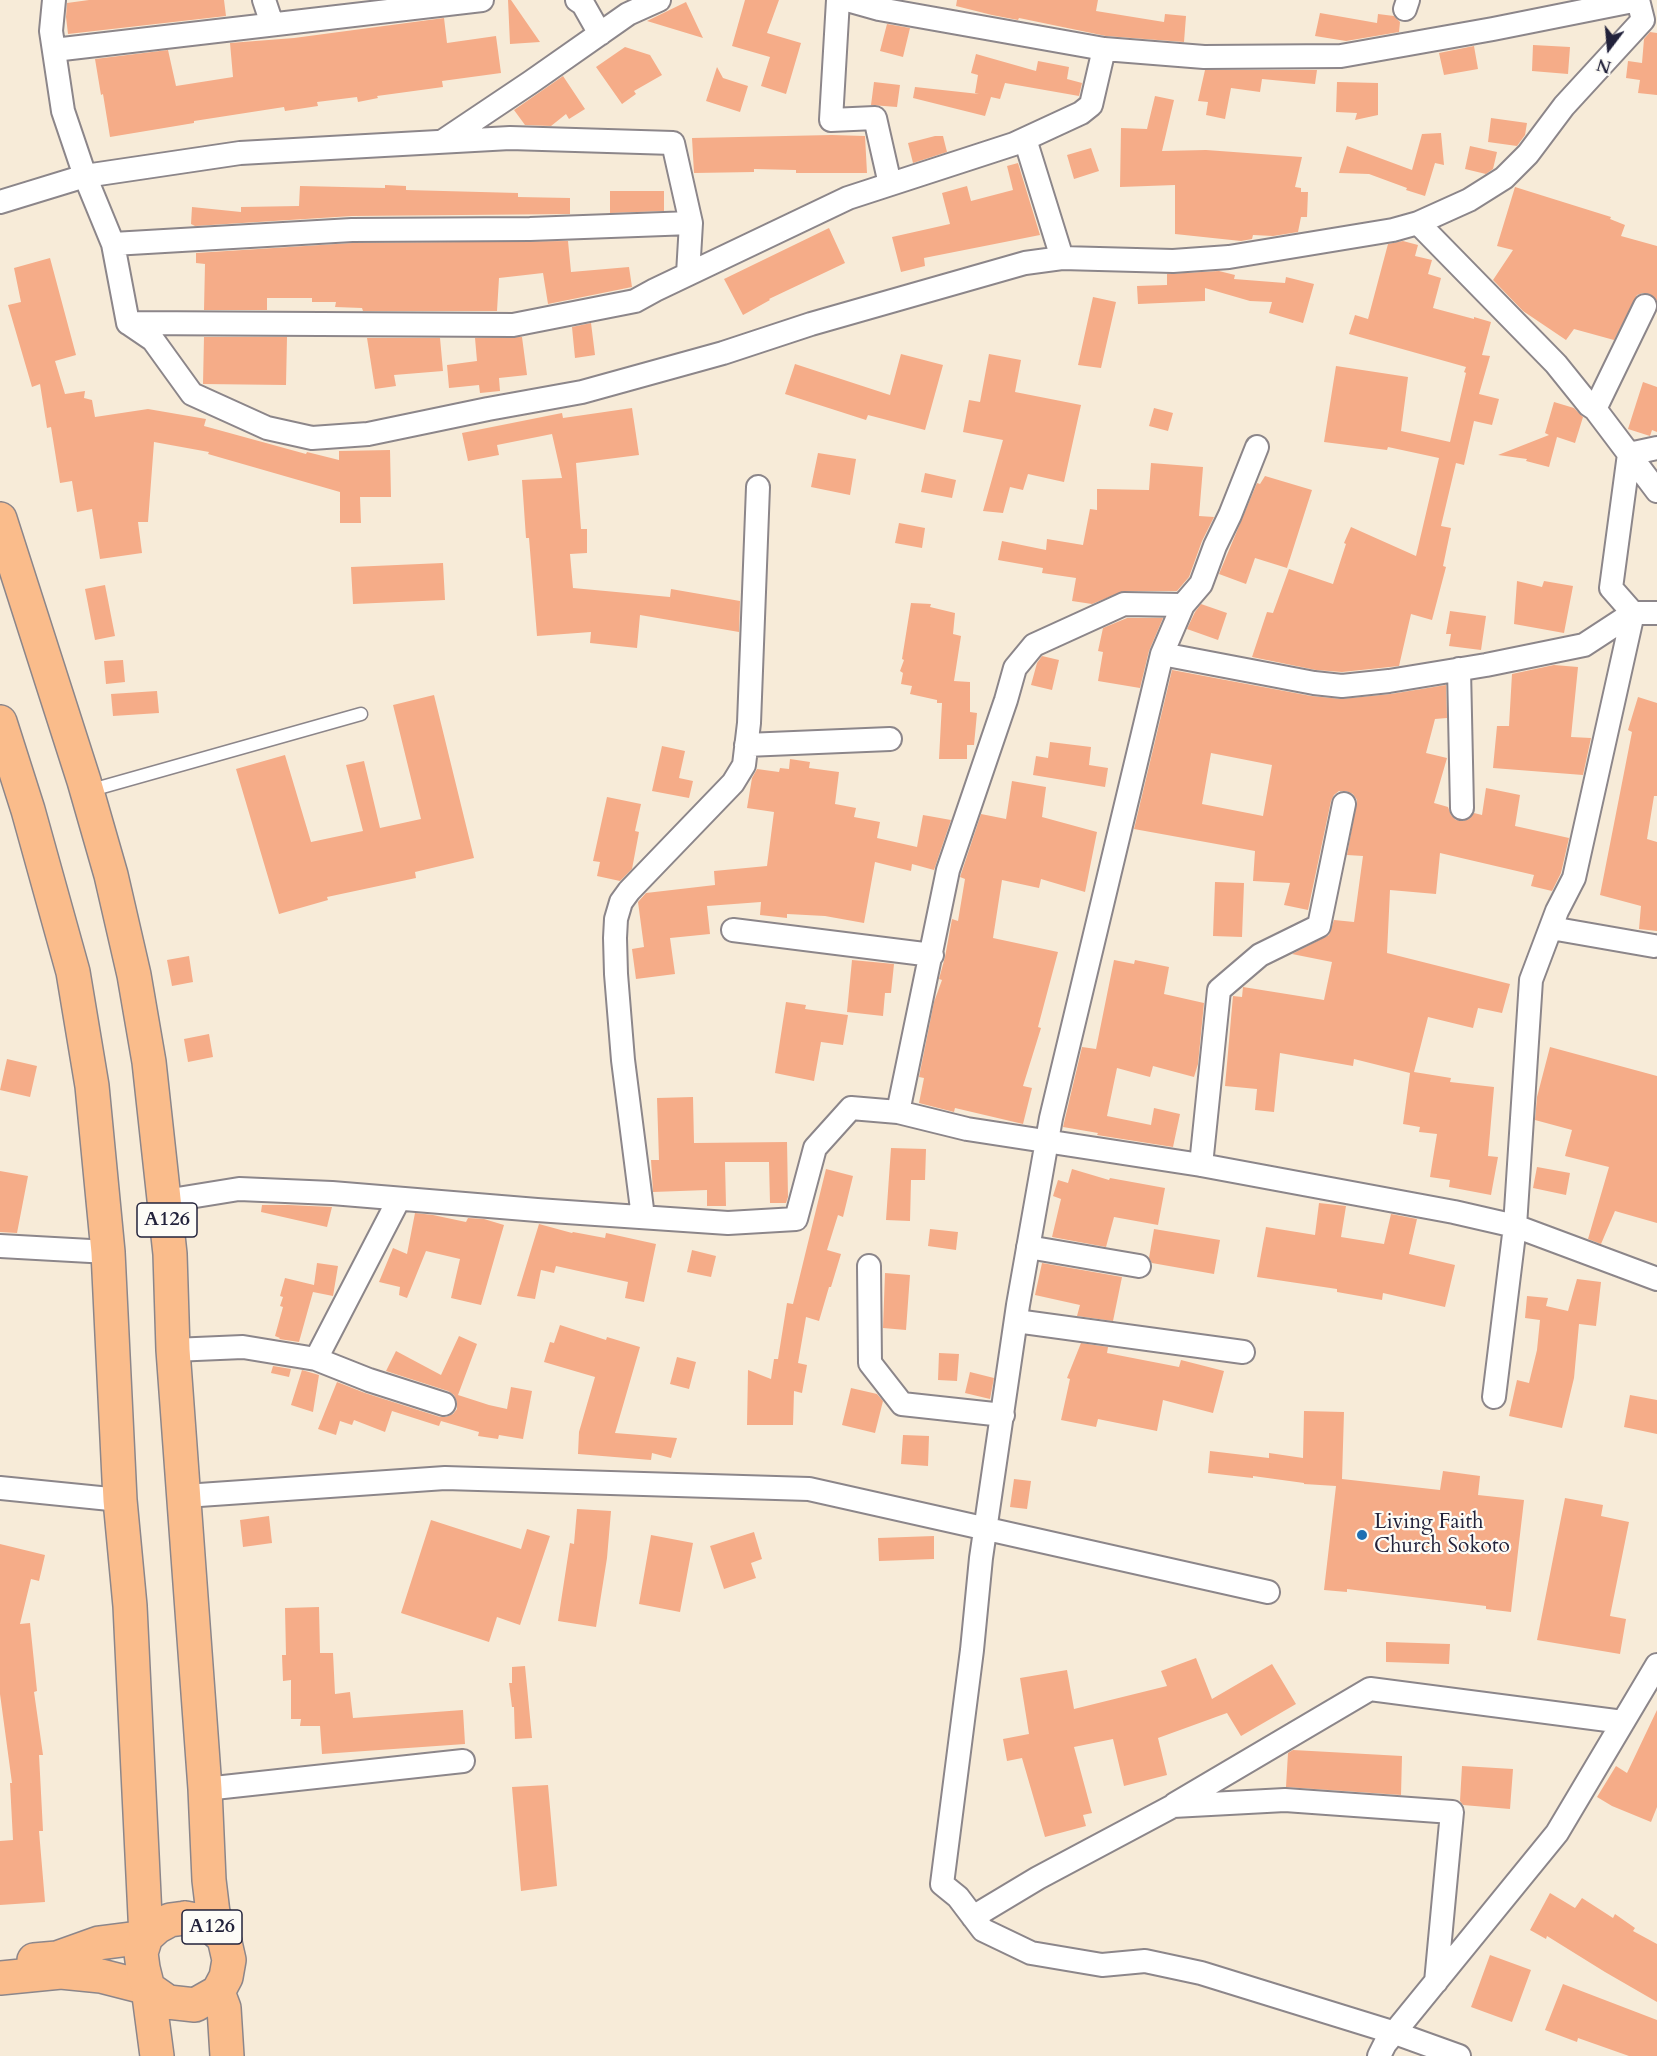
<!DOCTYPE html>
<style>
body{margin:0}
#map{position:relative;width:1657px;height:2056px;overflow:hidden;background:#f7ebd8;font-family:Cardo,serif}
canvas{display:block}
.north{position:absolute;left:1579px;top:18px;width:60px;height:60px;-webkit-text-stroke:4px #fdfcf7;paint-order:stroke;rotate:196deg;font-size:16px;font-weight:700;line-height:24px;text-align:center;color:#22223b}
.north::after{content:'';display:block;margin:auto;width:21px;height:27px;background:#22223b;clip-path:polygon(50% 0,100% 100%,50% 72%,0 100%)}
</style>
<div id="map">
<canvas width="1657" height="2056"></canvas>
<div class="north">N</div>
</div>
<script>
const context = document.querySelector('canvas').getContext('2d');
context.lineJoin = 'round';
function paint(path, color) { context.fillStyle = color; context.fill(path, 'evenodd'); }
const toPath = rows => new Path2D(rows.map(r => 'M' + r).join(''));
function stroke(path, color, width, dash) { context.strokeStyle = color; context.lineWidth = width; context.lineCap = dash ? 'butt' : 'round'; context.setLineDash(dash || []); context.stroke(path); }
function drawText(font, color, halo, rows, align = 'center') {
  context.font = font + ' Cardo,serif'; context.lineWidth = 4.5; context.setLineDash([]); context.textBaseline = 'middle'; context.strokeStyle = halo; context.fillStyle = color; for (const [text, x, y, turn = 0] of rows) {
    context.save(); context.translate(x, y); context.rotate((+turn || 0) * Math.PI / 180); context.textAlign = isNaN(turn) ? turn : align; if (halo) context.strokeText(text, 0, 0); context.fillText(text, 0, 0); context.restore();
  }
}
paint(toPath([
 [89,0,224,0,226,16,68,34,66,17,67,3],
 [508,0,511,0,540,42,510,44],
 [745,0,779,0,767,33,801,43,786,94,761,86,770,57,732,46],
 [957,0,1098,0,1096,11,1164,22,1165,14,1186,16,1184,42,1106,36,1019,18,1018,20,992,15,956,6],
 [686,2,703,38,647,21],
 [1320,13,1377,23,1378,14,1394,16,1400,22,1399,32,1346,41,1315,36],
 [444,18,447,43,496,36,501,73,442,81,443,87,377,96,378,98,358,102,357,97,317,102,318,106,285,111,284,107,194,121,194,123,110,137,103,94,101,95,95,59,168,50,176,86,233,77,230,43,294,38],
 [887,24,910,28,903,57,880,51],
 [1650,32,1657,33,1657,95,1638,93,1640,80,1626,78,1628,61,1642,63,1644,39],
 [1533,45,1570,47,1568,74,1532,71],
 [1474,46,1478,69,1444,75,1439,53],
 [625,47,650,55,662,75,634,91,636,94,622,104,596,67],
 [976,54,1036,71,1038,61,1069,67,1067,79,1082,83,1079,96,1005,83,1000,99,991,97,985,116,913,98,915,87,979,94,975,93,978,75,971,73],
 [717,67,723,78,748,86,740,112,706,101],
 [1205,70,1317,70,1315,84,1262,79,1260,92,1231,88,1225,119,1206,115,1208,102,1198,101],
 [563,76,585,109,569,119,566,114,551,126,525,125,514,110],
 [874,82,900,85,897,107,871,105],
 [1337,82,1378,83,1378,115,1355,120,1357,113,1336,112],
 [1155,96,1174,100,1162,151,1206,150,1302,157,1295,187,1301,188,1301,192,1308,192,1307,217,1301,217,1298,232,1273,236,1253,235,1252,239,1241,241,1175,234,1175,185,1120,187,1121,128,1147,129],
 [1491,118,1527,123,1525,135,1517,146,1488,142],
 [1441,133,1444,165,1435,163,1425,196,1406,190,1407,188,1369,174,1339,173,1347,146,1412,170,1422,134],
 [832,135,865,136,867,173,796,173,796,170,754,169,754,172,694,173,692,138],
 [935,136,943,136,947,152,913,163,908,143],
 [1470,146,1497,152,1493,169,1486,174,1465,169],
 [1091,148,1099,171,1074,179,1067,155],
 [1018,163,1040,235,924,258,925,266,901,272,892,237,950,224,942,193,967,186,971,201,1013,190,1007,166],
 [385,185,406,186,406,190,518,193,518,197,570,198,570,214,352,216,195,226,191,224,192,207,241,212,241,207,299,206,300,186,385,188],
 [1515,187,1611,217,1610,219,1625,225,1621,236,1657,246,1657,301,1650,294,1643,293,1637,295,1614,340,1574,329,1566,340,1523,311,1493,280,1513,250,1497,246],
 [610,191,664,191,664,211,610,213],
 [829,228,845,263,769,299,770,300,743,315,724,279],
 [568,241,571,272,629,267,632,287,548,304,543,273,499,278,497,311,363,311,362,308,335,307,336,302,312,302,312,298,267,298,267,310,204,310,205,264,196,263,196,253,352,243],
 [1403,241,1418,245,1415,256,1432,260,1428,274,1441,278,1433,308,1474,319,1474,317,1491,322,1482,355,1490,356,1479,394,1499,399,1492,425,1474,421,1464,465,1456,463,1441,526,1451,528,1443,566,1446,567,1432,620,1411,614,1399,666,1342,672,1316,670,1252,657,1267,612,1273,613,1289,569,1333,584,1346,544,1344,543,1351,527,1416,556,1439,458,1388,447,1387,450,1324,442,1336,366,1408,377,1401,431,1450,442,1466,373,1464,372,1466,367,1349,334,1355,315,1368,319,1388,244],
 [50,258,76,355,55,361,65,394,85,391,84,398,92,400,95,417,148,409,206,419,204,426,306,454,307,452,339,460,339,451,390,450,391,497,360,497,361,523,340,523,340,492,208,454,209,452,154,442,148,522,138,522,142,553,100,559,92,509,77,512,72,481,60,483,51,427,47,428,40,384,32,387,8,305,21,302,14,268],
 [1219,271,1235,275,1234,279,1285,283,1286,277,1314,284,1303,323,1269,313,1272,302,1250,301,1205,288,1205,301,1138,304,1137,286,1167,285,1167,274],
 [1093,297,1116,302,1101,368,1078,365],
 [591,323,595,355,575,358,572,327],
 [204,337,287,337,286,385,203,384],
 [522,337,527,375,499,378,500,391,480,393,479,385,449,388,447,365,477,361,475,338],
 [367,338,440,338,443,371,394,375,396,386,375,389],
 [901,354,943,365,925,430,868,415,866,420,785,394,795,364,890,395],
 [989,354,1021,360,1015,392,1081,405,1064,482,1028,474,1023,490,1010,487,1003,513,983,511,1003,440,963,432,969,400,980,402],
 [1643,382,1657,387,1657,432,1652,430,1650,436,1628,429],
 [1554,402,1574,408,1583,417,1575,443,1557,437,1549,467,1526,461,1527,459,1498,455,1549,435,1545,433],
 [632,408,639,455,576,463,581,529,587,529,587,553,570,554,573,588,670,597,671,589,740,601,739,632,640,615,637,648,590,643,591,632,537,636,529,538,526,538,522,480,562,478,552,434,497,445,499,455,468,461,462,433,562,413,563,418],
 [1154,408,1173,413,1168,431,1149,426],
 [818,453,856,459,850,495,811,487],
 [1151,463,1203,467,1199,516,1214,517,1202,541,1189,577,1177,591,1124,591,1092,604,1072,601,1076,578,1042,573,1043,568,998,560,1002,541,1046,550,1047,539,1083,545,1090,509,1097,510,1097,489,1149,490],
 [925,473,956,480,952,498,921,492],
 [1265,476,1312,490,1287,568,1255,558,1246,584,1219,574,1257,483,1260,484],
 [899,523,925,528,922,548,895,543],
 [443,563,445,600,353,604,351,567],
 [1517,581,1542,587,1544,581,1573,586,1564,633,1514,624],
 [105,585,115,636,95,640,85,589],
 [911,603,931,604,930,607,955,613,953,634,961,636,954,681,970,682,970,712,977,713,974,745,967,745,967,759,939,759,942,703,937,703,937,700,910,694,912,686,901,684,903,673,900,671,904,660,902,659],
 [1201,604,1227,613,1218,640,1187,629,1195,612],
 [1450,611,1486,616,1481,650,1449,646,1451,634,1446,634],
 [1127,618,1163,618,1149,651,1140,688,1098,681,1103,652,1098,651,1103,628],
 [1042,656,1059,660,1052,690,1031,685,1037,663],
 [123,660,125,682,106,684,104,661],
 [1554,665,1578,667,1571,737,1591,738,1583,775,1493,768,1497,726,1509,726,1512,674],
 [1172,670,1311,696,1341,699,1391,694,1446,685,1447,718,1435,719,1426,753,1447,758,1434,803,1448,807,1451,815,1456,820,1463,821,1469,819,1474,813,1482,815,1486,788,1520,795,1515,826,1569,838,1561,873,1552,891,1531,886,1534,875,1440,853,1436,894,1390,890,1387,953,1510,984,1502,1013,1478,1008,1473,1028,1428,1017,1414,1072,1451,1078,1450,1082,1494,1087,1488,1156,1498,1157,1491,1195,1449,1187,1450,1180,1430,1177,1437,1134,1419,1132,1420,1127,1403,1124,1410,1073,1354,1059,1353,1066,1280,1053,1274,1112,1255,1110,1257,1089,1225,1086,1233,996,1242,997,1243,987,1324,1000,1332,962,1292,954,1329,935,1334,920,1354,922,1363,856,1347,855,1357,800,1353,794,1346,791,1339,791,1334,795,1331,801,1308,910,1284,905,1290,883,1253,881,1255,851,1134,829],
 [1211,753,1272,765,1263,816,1202,804],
 [157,691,159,713,113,716,111,694],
 [434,695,474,858,415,872,416,878,327,897,328,900,279,914,236,769,285,755,311,842,363,831,346,765,364,761,380,828,421,819,393,705],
 [1638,697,1657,703,1657,796,1654,796,1647,839,1657,842,1657,931,1639,929,1641,906,1600,895,1632,732,1628,730],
 [1050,742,1091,747,1089,765,1108,768,1105,787,1033,775,1036,756,1048,758],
 [662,746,685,751,679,778,693,781,689,798,652,791],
 [790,759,810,762,809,768,839,772,835,804,856,808,854,817,880,822,877,838,917,847,923,815,951,820,934,870,912,864,911,871,875,862,864,923,825,916,787,914,787,918,760,915,761,902,707,906,710,934,670,938,675,974,636,979,632,949,644,947,638,902,646,893,715,885,714,871,767,866,774,812,747,808,752,778,757,769,779,772,780,768,789,769],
 [1012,781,1046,787,1042,817,1097,832,1085,892,1041,879,1039,888,1002,880,993,938,1058,952,1038,1027,1041,1028,1023,1086,1032,1088,1023,1124,955,1108,954,1112,919,1103,924,1078,919,1077,934,1002,942,980,939,979,945,957,952,919,958,921,965,879,960,877,981,814,1006,819],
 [607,797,641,804,635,831,639,832,632,869,620,881,597,876,600,862,593,861],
 [1215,882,1244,883,1242,937,1213,936],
 [189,956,193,982,172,986,167,960],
 [852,960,894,964,891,993,885,993,883,1016,847,1012],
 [1114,960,1134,964,1135,960,1169,967,1164,994,1204,1003,1198,1064,1194,1077,1153,1066,1150,1077,1117,1068,1107,1116,1151,1125,1154,1108,1180,1114,1173,1147,1097,1135,1098,1133,1063,1127,1082,1047,1096,1049],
 [786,1002,806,1005,805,1009,848,1015,843,1045,821,1042,814,1081,775,1073],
 [209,1034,213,1057,188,1062,184,1039],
 [1550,1047,1657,1076,1657,1223,1615,1211,1601,1244,1588,1239,1609,1167,1565,1156,1572,1130,1535,1120,1537,1097],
 [7,1059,37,1066,30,1097,0,1090],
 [693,1097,694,1143,787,1142,788,1197,786,1203,770,1203,769,1162,725,1162,726,1206,707,1206,707,1190,653,1192,651,1160,659,1160,657,1098],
 [891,1148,926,1149,925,1180,911,1180,910,1221,886,1220],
 [1537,1167,1570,1173,1566,1195,1533,1188],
 [826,1169,853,1176,843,1217,838,1215,827,1250,841,1254,831,1287,829,1287,819,1321,806,1317,798,1363,807,1365,802,1393,794,1391,793,1425,747,1425,748,1370,771,1379,774,1359,778,1359,787,1303,793,1304],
 [1072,1169,1109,1180,1110,1178,1165,1188,1158,1225,1114,1217,1106,1247,1052,1237,1061,1199,1053,1196,1058,1180,1068,1183],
 [0,1171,28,1176,17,1233,0,1232],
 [1319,1203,1346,1206,1341,1237,1384,1244,1391,1214,1417,1219,1409,1254,1455,1265,1445,1307,1383,1293,1382,1300,1337,1292,1337,1289,1257,1277,1266,1227,1315,1235],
 [262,1205,288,1205,332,1207,327,1227,261,1212],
 [415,1213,433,1215,466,1222,468,1218,484,1219,504,1225,481,1305,451,1298,460,1259,426,1251,407,1298,399,1295,400,1287,379,1282,393,1248,407,1254],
 [539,1224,572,1233,573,1232,605,1238,606,1233,656,1244,644,1302,625,1298,628,1282,556,1266,554,1273,541,1270,535,1299,517,1296],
 [930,1229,958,1232,956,1250,928,1246],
 [1154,1229,1220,1240,1214,1274,1152,1263,1149,1258],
 [692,1250,716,1256,711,1277,687,1272],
 [317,1263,338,1266,333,1296,313,1292,299,1342,279,1339,280,1338,275,1336,283,1307,280,1306,283,1297,280,1296,285,1278,314,1285],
 [1042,1263,1122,1277,1113,1321,1077,1316,1080,1305,1035,1295],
 [885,1273,910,1275,906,1330,883,1328],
 [1577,1279,1601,1282,1596,1326,1579,1324,1574,1378,1562,1428,1509,1416,1517,1380,1529,1383,1537,1350,1540,1320,1525,1318,1527,1296,1548,1298,1546,1306,1568,1311],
 [560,1325,606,1340,607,1337,640,1347,615,1433,677,1438,671,1458,652,1453,651,1460,578,1454,579,1432,595,1377,544,1362,550,1342,554,1343],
 [459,1336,477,1344,458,1395,489,1405,507,1409,511,1387,532,1391,523,1439,499,1435,498,1439,478,1436,479,1432,441,1421,439,1426,392,1411,385,1432,354,1420,352,1425,340,1421,336,1435,318,1429,337,1382,365,1393,440,1417,446,1417,453,1414,457,1409,457,1402,454,1395,448,1391,386,1371,396,1351,441,1375],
 [1081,1343,1108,1347,1107,1353,1179,1367,1181,1360,1224,1371,1213,1413,1163,1400,1157,1431,1098,1419,1096,1427,1061,1420,1070,1379,1067,1378],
 [939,1353,959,1354,957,1381,938,1380],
 [677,1357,696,1362,689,1389,670,1384],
 [273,1366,291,1369,289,1377,271,1373],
 [302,1370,319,1375,313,1412,291,1405],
 [970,1372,994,1378,990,1399,965,1393],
 [851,1388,877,1394,883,1401,875,1433,842,1425],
 [1630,1395,1657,1400,1657,1434,1624,1427],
 [1304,1411,1344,1412,1342,1479,1440,1490,1443,1471,1480,1476,1478,1495,1524,1500,1511,1612,1486,1609,1486,1606,1347,1589,1347,1592,1324,1590,1336,1486,1304,1484,1304,1483,1253,1476,1253,1478,1208,1473,1210,1451,1269,1458,1269,1453,1303,1458],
 [903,1435,929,1436,928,1466,901,1464],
 [1014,1479,1031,1481,1027,1509,1010,1507],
 [1565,1498,1603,1505,1601,1516,1629,1522,1610,1616,1626,1619,1620,1654,1537,1640],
 [577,1509,611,1511,607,1558,596,1627,558,1621,570,1543,574,1544],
 [269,1516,272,1543,243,1547,240,1520],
 [431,1520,521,1549,527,1529,550,1536,520,1625,497,1617,489,1642,401,1613],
 [754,1532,762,1559,751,1563,756,1578,724,1589,710,1546],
 [651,1535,693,1543,680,1612,639,1604],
 [934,1536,934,1559,879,1561,878,1538],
 [0,1544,45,1555,39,1581,31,1579,20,1624,30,1623,37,1691,34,1692,43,1755,39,1755,43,1831,39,1831,45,1902,0,1905,0,1841,13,1840,10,1783,12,1783,0,1694],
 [319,1607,320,1653,333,1653,335,1694,350,1692,353,1718,463,1710,465,1744,322,1754,320,1726,300,1726,301,1719,291,1719,291,1680,283,1681,282,1655,286,1655,285,1608],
 [1386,1642,1450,1644,1449,1664,1386,1662],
 [1196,1658,1212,1699,1272,1664,1296,1704,1241,1736,1227,1713,1158,1738,1167,1775,1124,1786,1113,1739,1074,1747,1092,1813,1083,1815,1086,1826,1045,1837,1022,1758,1007,1761,1003,1739,1029,1734,1020,1678,1067,1670,1074,1709,1167,1686,1161,1671],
 [525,1666,532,1738,515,1739,514,1707,512,1707,509,1683,512,1683,512,1667],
 [1657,1710,1657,1807,1651,1822,1612,1806,1597,1797,1616,1766,1627,1773],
 [1293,1750,1402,1756,1401,1795,1286,1787,1288,1753],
 [1462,1766,1513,1769,1510,1809,1463,1805,1460,1801],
 [548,1785,557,1886,521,1891,512,1787],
 [1550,1893,1575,1908,1582,1898,1613,1918,1615,1914,1635,1928,1633,1931,1657,1944,1657,2002,1605,1972,1547,1936,1546,1939,1530,1930],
 [1490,1955,1531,1970,1512,2022,1471,2007],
 [1563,1984,1657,2020,1657,2056,1629,2056,1578,2038,1577,2042,1545,2030]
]), '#f5ac88');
const lane = toPath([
 [88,791,361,714]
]);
const street = toPath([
 [54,0,51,31,63,111,85,176,113,244,128,323,153,340,192,394,267,428,312,438,368,434,488,409,582,392,723,353,811,324,1025,263,1062,258,1173,261,1229,257,1393,230,1418,223,1469,200,1504,178,1528,154,1564,106,1643,20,1638,0],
 [264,0,272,24],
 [577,0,583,4,600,34],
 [838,0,831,120,875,118,890,184],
 [847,0,879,9,1104,49,1204,57,1341,56,1493,29,1638,0],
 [1405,9,1408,0],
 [54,50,482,0],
 [1025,139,1062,258],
 [443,141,531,82,628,14,659,0],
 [0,202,85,176,240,153,510,138,673,143,691,223,688,274],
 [1418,223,1556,364,1589,405,1595,409,1657,491],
 [113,244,352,230,530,229,691,223],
 [128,323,513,325,635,301,655,290,848,198,1014,144,1081,113,1091,105,1104,49],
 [1595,409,1645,306],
 [1257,447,1230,515,1215,546,1201,584,1183,605,1162,654,1051,1118,1018,1305,981,1558,972,1650,942,1884,958,1897,983,1930,1031,1953,1102,1965,1145,1961,1201,1973,1395,2033,1459,2056],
 [1162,654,1314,683,1342,686,1389,681,1486,665,1584,645,1633,613,1657,613],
 [1459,669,1462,808],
 [746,745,890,739],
 [1551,928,1654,946],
 [733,930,932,955],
 [898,1112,948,870,1006,700,1015,668,1034,645,1124,604,1183,605],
 [1201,1165,1219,990,1260,955,1319,926,1344,804],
 [165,1201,239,1189,332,1193,537,1210,728,1223,796,1219,815,1148,851,1108,898,1112,967,1129,1201,1165,1454,1212,1515,1226,1657,1279],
 [643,1217,623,1060,616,974,615,938,616,919,621,902,629,891,733,783,744,765,749,723,758,487],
 [0,1246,108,1252],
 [1028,1247,1139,1266],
 [869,1266,870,1363,902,1404,1003,1415],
 [1016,1321,1243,1352],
 [173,1350,243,1347,316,1359,369,1380,444,1404],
 [316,1359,399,1199],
 [1494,1397,1515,1226,1531,980,1557,911,1574,878,1633,613,1611,588,1629,454,1657,448],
 [0,1488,120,1500],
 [185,1496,445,1478,809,1489,1268,1592],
 [205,1789,463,1761],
 [1175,1804,1370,1689,1623,1722],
 [973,1917,1038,1878,1173,1806,1285,1800,1452,1812,1436,1982],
 [1379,2056,1385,2044,1557,1833,1657,1665]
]);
const primary = toPath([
 [34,1960,57,1958,99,1943,146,1937],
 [0,1978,61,1972,101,1976,148,1988]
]);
const highway = toPath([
 [0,519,84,781,111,875,134,975,149,1062,170,1254,173,1350,205,1789,209,1880,213,1913,224,1938],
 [0,722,28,810,73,972,92,1086,108,1252,120,1500,130,1606,146,1937],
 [185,1918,206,1922,224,1938,229,1960,226,1977,218,1992,195,2005,168,2002,148,1988,143,1968,141,1953,146,1937,157,1927,170,1920,185,1918],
 [148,1988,157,2056],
 [218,1992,224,2008,227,2056]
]);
stroke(lane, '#8c868a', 15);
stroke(street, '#8c868a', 26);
stroke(primary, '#8c868a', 36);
stroke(highway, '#8c868a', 36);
stroke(lane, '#fff', 12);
stroke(street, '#fff', 22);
stroke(primary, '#fabc8b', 33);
stroke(highway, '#fabc8b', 33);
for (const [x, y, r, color] of [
 [1362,1535,6,"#1f6fb2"]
]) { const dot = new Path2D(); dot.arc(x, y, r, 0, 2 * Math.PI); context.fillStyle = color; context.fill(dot); stroke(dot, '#fdfcf7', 2); }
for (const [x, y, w] of [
 [167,1220,60],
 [212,1927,60]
]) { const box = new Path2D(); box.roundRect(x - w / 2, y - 17, w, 34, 4.5); context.fillStyle = '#fdfcf7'; context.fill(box); stroke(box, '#22223b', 1.5); }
drawText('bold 20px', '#22223b', null, [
 ["A126",167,1220],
 ["A126",212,1927]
]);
drawText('21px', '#22223b', '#fdfcf7', [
 ["Living Faith",1374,1523],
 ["Church Sokoto",1374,1547]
], 'left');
</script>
